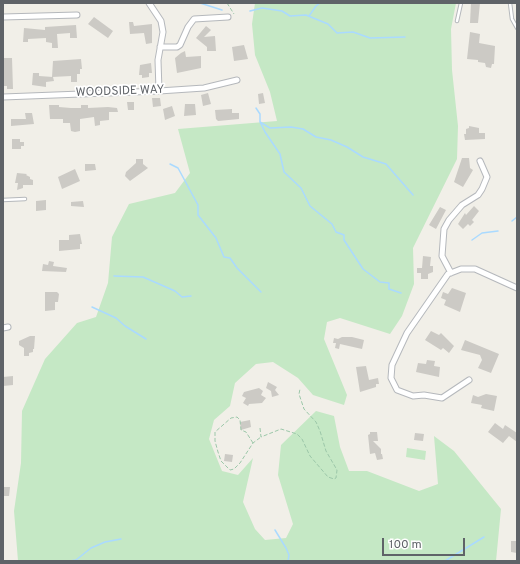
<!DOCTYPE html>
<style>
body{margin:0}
#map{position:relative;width:520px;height:564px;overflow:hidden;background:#f1efe8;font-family:Overpass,sans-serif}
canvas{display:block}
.frame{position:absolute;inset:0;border:4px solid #5f6368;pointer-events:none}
.scale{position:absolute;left:382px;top:538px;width:83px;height:18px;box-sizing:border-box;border:2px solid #5f6368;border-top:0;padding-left:5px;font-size:12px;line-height:14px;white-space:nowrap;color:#5f6368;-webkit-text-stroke:3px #fff;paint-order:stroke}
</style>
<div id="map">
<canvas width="520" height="564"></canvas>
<div class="frame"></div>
<div class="scale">100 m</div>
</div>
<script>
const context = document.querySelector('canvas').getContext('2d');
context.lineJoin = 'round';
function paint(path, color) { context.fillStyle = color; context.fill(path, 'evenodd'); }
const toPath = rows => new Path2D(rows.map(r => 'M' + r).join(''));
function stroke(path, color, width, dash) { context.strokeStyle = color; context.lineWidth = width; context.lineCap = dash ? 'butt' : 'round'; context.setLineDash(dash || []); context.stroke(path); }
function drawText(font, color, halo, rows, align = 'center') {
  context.font = font + ' Overpass,sans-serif'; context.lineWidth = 3.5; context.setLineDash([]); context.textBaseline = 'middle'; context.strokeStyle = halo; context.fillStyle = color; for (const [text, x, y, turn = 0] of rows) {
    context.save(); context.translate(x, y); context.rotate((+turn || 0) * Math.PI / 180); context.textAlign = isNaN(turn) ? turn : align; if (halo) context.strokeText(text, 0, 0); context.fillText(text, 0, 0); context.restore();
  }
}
paint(toPath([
 [255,3,456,3,451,29,452,70,458,126,457,159,413,248,414,284,402,316,390,334,340,318,327,322,324,339,347,395,344,405,313,395,298,378,273,362,256,364,235,383,230,406,214,420,209,439,222,471,238,475,253,458,243,502,255,529,265,540,286,538,293,524,278,475,281,445,316,411,334,416,340,447,349,471,367,471,419,491,438,484,434,436,454,451,501,509,496,561,18,561,14,511,21,463,22,411,45,359,77,323,96,317,108,283,112,237,129,204,175,193,190,173,178,129,277,121,270,92,255,55,252,24],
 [407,448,426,451,425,460,406,457]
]), '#c5e8c5');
stroke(toPath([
 [200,3,222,10],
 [250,11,262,8,282,11,290,16,306,15,328,24,337,33,353,32,370,38,405,37],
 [309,16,316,6,320,3],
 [256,108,260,114,260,122,265,132,280,154,284,172,301,188,310,206,332,224,336,232,344,235,344,240,363,269,380,282,389,283,389,289,401,293],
 [260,122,270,128,291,127,303,129,316,137,331,140,347,147,363,157,386,164,413,195],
 [170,164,178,168,198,205,198,215,216,238,224,257,230,258,237,268,261,292],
 [512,221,517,217],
 [472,240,482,233,498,231],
 [114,276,143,277,175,291,182,297,191,296],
 [92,307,116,318,125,326,146,339],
 [275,530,286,548,289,555,288,561],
 [70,561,76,560,91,548,105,542,121,539],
 [445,561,484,537]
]), '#aadaff', 1.5);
paint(toPath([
 [471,3,480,3,478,23,470,23],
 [94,17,113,31,108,38,88,24],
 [129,22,133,22,134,26,152,24,152,43,146,44,144,33,130,34],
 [76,25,77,38,70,38,70,33,57,34,58,48,52,48,52,43,46,42,46,38,28,39,28,42,23,42,24,28,45,30,45,27],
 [206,26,211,30,204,37,215,36,216,51,207,51,207,47,196,38],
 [470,32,480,34,479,43,495,46,494,64,492,64,491,68,486,67,485,63,478,62,478,60,467,59],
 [244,45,248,59,234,61,232,47],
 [185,51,186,57,201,56,201,68,177,73,175,58,181,53],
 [3,58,12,58,13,89,7,89,7,86,3,86],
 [81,59,82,69,80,69,80,74,77,74,77,82,71,82,71,76,52,77,53,61],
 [151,63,152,73,149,73,149,77,142,78,142,75,139,75,140,65],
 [33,73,39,73,39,76,53,77,54,81,46,82,46,87,32,85],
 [208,93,211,104,203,106,201,95],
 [263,93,265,103,259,104,258,94],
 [152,98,160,98,161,106,153,107],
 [127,102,134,102,134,110,128,110],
 [185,104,195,104,196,115,184,116],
 [49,105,59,105,59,107,71,108,81,108,81,105,88,105,88,108,108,107,117,108,118,112,109,112,109,120,100,121,100,125,95,126,94,117,80,119,80,131,75,132,71,131,70,123,63,123,63,119,50,119],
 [172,106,175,116,165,120,163,109],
 [232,109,232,113,239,113,239,119,218,121,216,119,215,110],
 [25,113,32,113,34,124,11,126,11,119,26,119],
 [469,126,479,128,479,133,485,133,485,139,465,140,464,134,466,134,466,129,469,128],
 [12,139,20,139,20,142,24,142,24,146,21,146,21,149,12,149],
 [462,158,469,158,470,168,473,170,463,187,454,182],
 [136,159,143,159,143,164,148,168,130,181,125,176,126,172,136,163],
 [85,164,95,164,96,170,85,171],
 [75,169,80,181,62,189,58,177],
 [17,173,27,174,26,175,30,177,30,179,33,180,33,185,23,185,23,188,17,190,18,183,15,183],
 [46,200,46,210,36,211,36,201],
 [83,201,84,207,71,206,71,202],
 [474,206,479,211,472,220,474,222,470,226,468,224,463,229,458,224,465,213,466,215],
 [440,207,446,210,436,229,429,225],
 [80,234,82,244,80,244,80,249,59,251,59,240,69,240,69,235],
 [423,256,431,257,430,266,433,266,433,272,428,274,428,279,421,279,421,273,417,273,417,268,422,268],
 [49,261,54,262,53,266,67,268,66,272,42,271,43,264,48,265],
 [452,288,466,293,460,312,444,305,446,300,441,298,443,292,448,294],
 [45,292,57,292,59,294,58,302,55,302,55,310,45,311],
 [431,331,439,335,441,333,454,346,449,353,443,348,441,350,425,340],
 [30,336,35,336,34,349,33,349,33,352,29,353,29,356,24,356,24,348,19,345,19,341],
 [342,337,352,337,364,340,362,349,340,344,339,349,335,348,336,343,333,343,334,338,338,339],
 [465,340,499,354,491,373,478,368,482,360,480,355,461,350],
 [427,360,435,361,434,366,440,367,439,377,416,372,418,363,426,364],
 [366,366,369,380,378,378,379,384,376,384,376,387,360,392,356,367],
 [13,376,13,385,3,386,3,377],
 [268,382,277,387,275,390,279,395,272,397,271,391,266,388],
 [259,388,263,391,261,395,266,398,262,403,249,404,248,406,243,403,246,398,242,396,244,392],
 [486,394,497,396,494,411,481,408,482,405,471,403,473,395,478,397],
 [250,420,251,427,241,430,240,422],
 [495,423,503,429,505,425,517,433,517,442,509,436,503,443,488,432],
 [370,432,377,432,378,441,373,441,381,449,381,454,382,454,383,459,377,460,375,453,370,454,368,435,370,434],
 [415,433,424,434,423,441,414,440],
 [225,454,233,455,232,462,224,461],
 [4,487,10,487,9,496,3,496],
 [511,541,517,541,517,553,511,552]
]), '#cccac5');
const service = toPath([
 [510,3,512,19,517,28],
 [457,21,461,3],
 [3,200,25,199]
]);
const minor = toPath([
 [149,3,161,21,163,32,158,60,159,91],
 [3,17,77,15],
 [160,47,177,47,180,45,188,27,194,19,228,17],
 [3,97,159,91,204,88,237,80],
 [451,273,442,256,444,229,449,220,462,205,478,195,482,189,487,177,480,161],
 [3,328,8,327],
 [469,380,442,398,424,395,413,396,397,390,391,378,392,365,407,333,448,274,461,269,475,269,517,288]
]);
stroke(service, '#b5b8bc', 4.5);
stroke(minor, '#b5b8bc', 7);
stroke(toPath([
 [227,3,234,14],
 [260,428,261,437,281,429,297,434,302,439,310,456,328,477,334,479,336,478,337,470,326,451,320,431,316,422,304,409,299,394,300,389],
 [253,443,246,432,241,430,240,420,237,417,231,418,215,432,215,441,218,452,221,461,230,470,234,469,240,463,253,443,261,437]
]), '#9cc7a9', 1, [4, 2]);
stroke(service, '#fff', 2.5);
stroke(minor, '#fff', 5);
drawText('12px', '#5f6368', '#fff', [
 ["WOODSIDE WAY",120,92,-2]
]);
</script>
